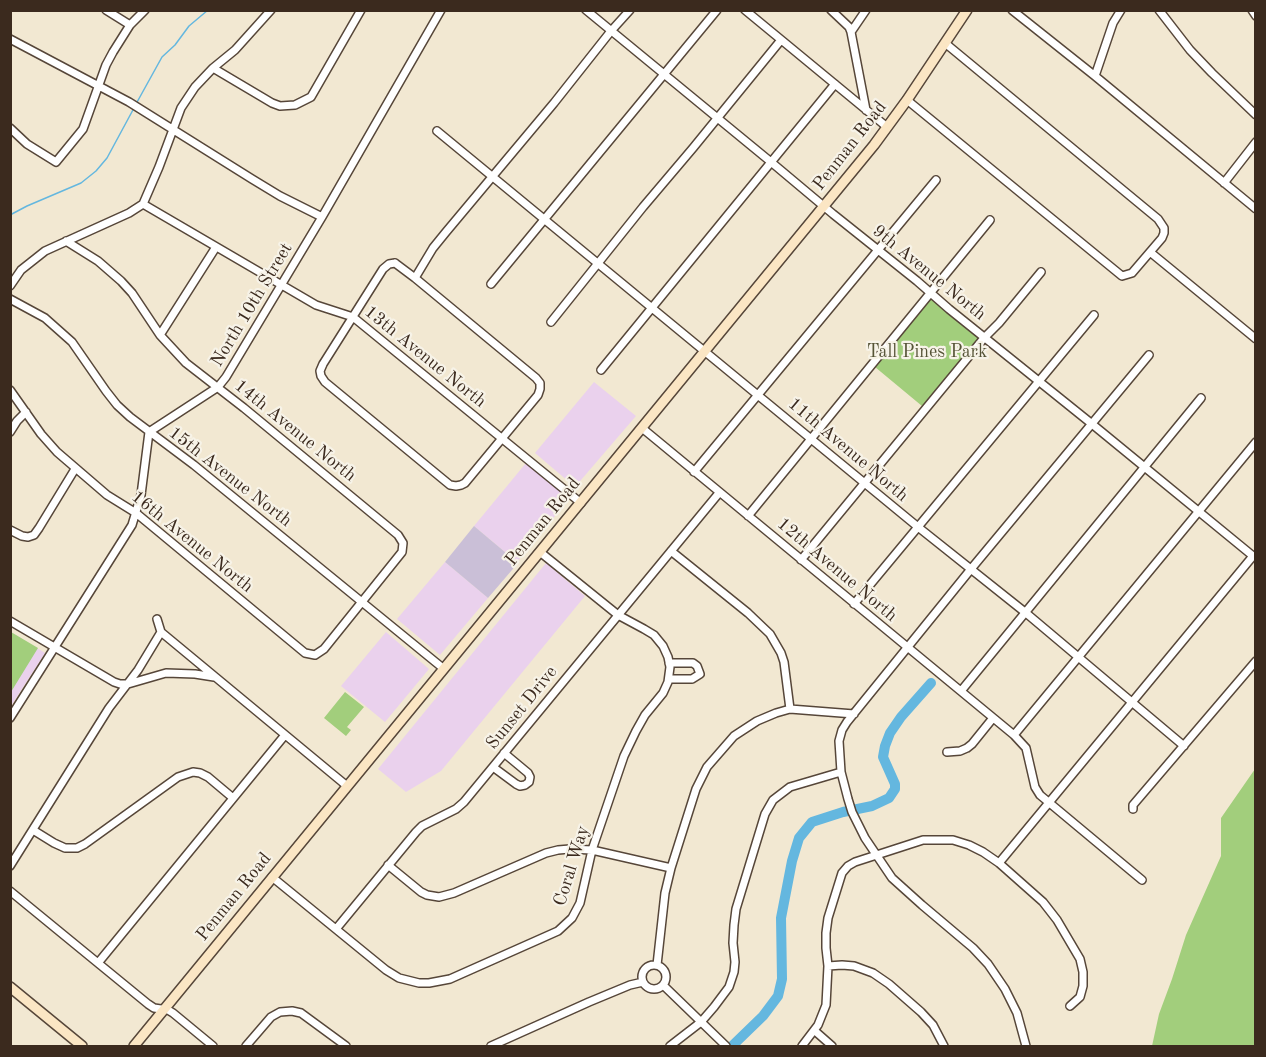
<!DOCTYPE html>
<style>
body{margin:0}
#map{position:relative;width:1266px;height:1057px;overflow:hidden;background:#f2e8d2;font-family:"Old Standard TT",serif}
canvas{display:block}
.frame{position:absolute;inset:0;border:12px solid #3b2a1e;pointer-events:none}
</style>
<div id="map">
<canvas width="1266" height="1057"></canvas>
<div class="frame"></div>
</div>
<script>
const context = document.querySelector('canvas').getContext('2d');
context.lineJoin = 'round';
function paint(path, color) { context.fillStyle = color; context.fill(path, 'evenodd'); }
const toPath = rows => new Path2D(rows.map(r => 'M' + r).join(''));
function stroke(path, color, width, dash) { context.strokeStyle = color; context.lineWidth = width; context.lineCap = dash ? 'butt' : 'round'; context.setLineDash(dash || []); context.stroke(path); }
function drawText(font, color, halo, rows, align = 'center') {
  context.font = font + ' "Old Standard TT",serif'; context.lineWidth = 4.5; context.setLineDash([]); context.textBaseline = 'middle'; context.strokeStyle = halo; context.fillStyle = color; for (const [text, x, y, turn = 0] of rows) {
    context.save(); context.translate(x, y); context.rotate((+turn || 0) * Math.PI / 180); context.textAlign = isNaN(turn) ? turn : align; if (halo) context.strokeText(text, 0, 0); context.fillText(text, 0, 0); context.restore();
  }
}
paint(toPath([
 [594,382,636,416,575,487,535,453],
 [526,463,569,499,517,562,474,526],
 [445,562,488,598,440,655,397,619],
 [546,563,585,596,441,771,406,792,378,769],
 [11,632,45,653,11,706],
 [386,632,429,669,385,722,341,686]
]), '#ead1ed');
paint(toPath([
 [474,526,518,563,488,598,445,562]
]), '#cabfd7');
paint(toPath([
 [931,297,980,338,922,406,875,367],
 [11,632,38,648,11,692],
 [345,692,364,707,347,727,351,730,346,736,324,718],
 [1255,769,1255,1046,1152,1046,1159,1014,1172,979,1186,935,1221,856,1221,818]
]), '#a2ce7c');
stroke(toPath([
 [136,104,162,57,175,45,189,26,208,10],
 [10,215,27,206,81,183,96,171,107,158,134,108]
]), '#64b7df', 1.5);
stroke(toPath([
 [732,1046,763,1016,778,996,782,979,781,918,792,861,799,838,812,822,843,812,872,806,889,798,895,789,895,784,883,757,885,746,890,733,901,717,931,683]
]), '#64b7df', 10);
const street = toPath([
 [106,10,130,25],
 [586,10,771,162,833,214,917,281,949,309,1092,424,1253,556,999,863],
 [745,10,887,127],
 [831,10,849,27,851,32],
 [1012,10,1095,76,1256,209],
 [1159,10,1190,50,1212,73,1256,115],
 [1252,10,1256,16],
 [10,39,129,102,252,179,280,196,322,217],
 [213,68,272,103,280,106,295,105,311,97,361,10],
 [1095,76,1113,23,1121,10],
 [907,100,1122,276,1132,273,1162,238,1164,233,1164,228,1158,219,945,43],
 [866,110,851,32,866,10],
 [10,128,27,144,56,162,83,129,106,65,113,52,130,25,145,10],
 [437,131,918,527,1026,613,1184,746],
 [1224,183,1256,142],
 [143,204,316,305,353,317,581,503],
 [1150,252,1256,339],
 [395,263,415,278,536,378,540,383,540,389,538,395,465,483,461,485,456,486,450,485,325,382,321,376,320,371,323,364,383,269,389,264,395,263],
 [415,278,433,248,446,232,554,103,611,31,630,10],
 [491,284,717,10],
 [10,286,21,270,45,251,129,213,143,204,159,167,181,108,195,87,213,68,235,50,271,10],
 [10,299,45,318,72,342,106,391,117,405,130,417,194,465,444,669],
 [551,322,643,207,693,148,781,40],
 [160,335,216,247],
 [601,370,835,84],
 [10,390,41,434,57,452,107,495,136,513,305,653,315,655,324,649,402,552,403,543,398,535,244,408,186,363,160,335,132,293,121,281,98,261,66,241],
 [642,428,1014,735,1026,748,1035,787,1040,795,1142,880],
 [10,432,17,421,26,412],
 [694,472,936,180],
 [748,516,990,220],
 [10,530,22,536,28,537,34,535,39,528,75,469],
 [671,551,748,613,770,634,781,653,784,662,790,709],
 [801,560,984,338,999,323,1041,272],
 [854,604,1094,315],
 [157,619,161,632],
 [10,621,114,682,120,684,128,684,166,673,195,674,214,677],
 [161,632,347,786],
 [669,679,692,679,700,674,697,666,693,663,669,663],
 [961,691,1201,398],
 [10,718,132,525,141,495,149,432,218,387,226,377,322,217,441,10],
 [1014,735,1256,442],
 [947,752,960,751,967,748,972,744,993,718],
 [493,767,516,784,520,786,525,785,529,782,530,777,528,773,504,753],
 [1133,809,1133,805,1256,661],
 [33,830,54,843,65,848,77,848,85,844,178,777,193,772,200,773,208,777,233,798],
 [388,865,421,892,427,895,439,897,454,893,546,853,558,850,570,849,592,850,671,868],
 [10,866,109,708,138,670,161,632],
 [272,877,386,970,399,978,419,983,429,983,450,979,558,931,572,918,580,903,592,850,624,756,636,731,645,715,663,693,668,682,670,667,668,657,663,646,654,635,644,629,618,615,540,552],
 [10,891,148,1004,154,1008,168,1010,173,1013,213,1046],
 [336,929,416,832,422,826,456,809,464,802,719,493],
 [98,963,285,735],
 '642 977a12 12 0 1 1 24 0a12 12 0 1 1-24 0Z',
 [657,965,665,893,671,868,696,789,707,767,734,736,757,721,776,713,790,709,854,714],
 [828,966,842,965,854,966,873,973,889,984,921,1012,933,1025,944,1046],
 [663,985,726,1046],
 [815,1031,832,1046],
 [246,1046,271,1017,280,1012,292,1011,301,1013,346,1046],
 [491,1046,589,1002,630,985,643,982],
 [670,1046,701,1022,714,1007,729,987,734,972,735,962,733,943,734,925,736,909,765,814,773,800,790,787,841,772],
 [802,1046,818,1025,826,1005,828,966,826,948,826,933,828,918,842,873,848,866,855,862,923,840,953,840,969,845,983,852,999,863,1043,902,1057,920,1080,959,1083,972,1083,986,1080,997,1070,1006],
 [1026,1046,1017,1013,1005,989,988,964,973,948,922,905,892,878,865,838,852,812,848,799,841,772,839,741,842,730,847,722,971,569,1149,355]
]);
const secondary = toPath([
 [10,987,82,1046],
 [134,1046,874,145,907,100,967,10]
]);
stroke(street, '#564639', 10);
stroke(secondary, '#564639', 12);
stroke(street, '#fff', 7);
stroke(secondary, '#fbe6c4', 9);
drawText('18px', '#3b2a1e', '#f7f3e8', [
 ["Penman Road",850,146,-52],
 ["9th Avenue North",929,273,39],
 ["North 10th Street",252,305,-59],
 ["13th Avenue North",425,357,39],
 ["14th Avenue North",295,431,39],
 ["11th Avenue North",848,450,40],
 ["15th Avenue North",230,477,38],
 ["Penman Road",543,522,-51],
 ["16th Avenue North",192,542,39],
 ["12th Avenue North",837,570,40],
 ["Sunset Drive",522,708,-51],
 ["Coral Way",572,866,-73],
 ["Penman Road",234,897,-51]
]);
drawText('18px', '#555336', '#f7f3e8', [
 ["Tall Pines Park",927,352]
]);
</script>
